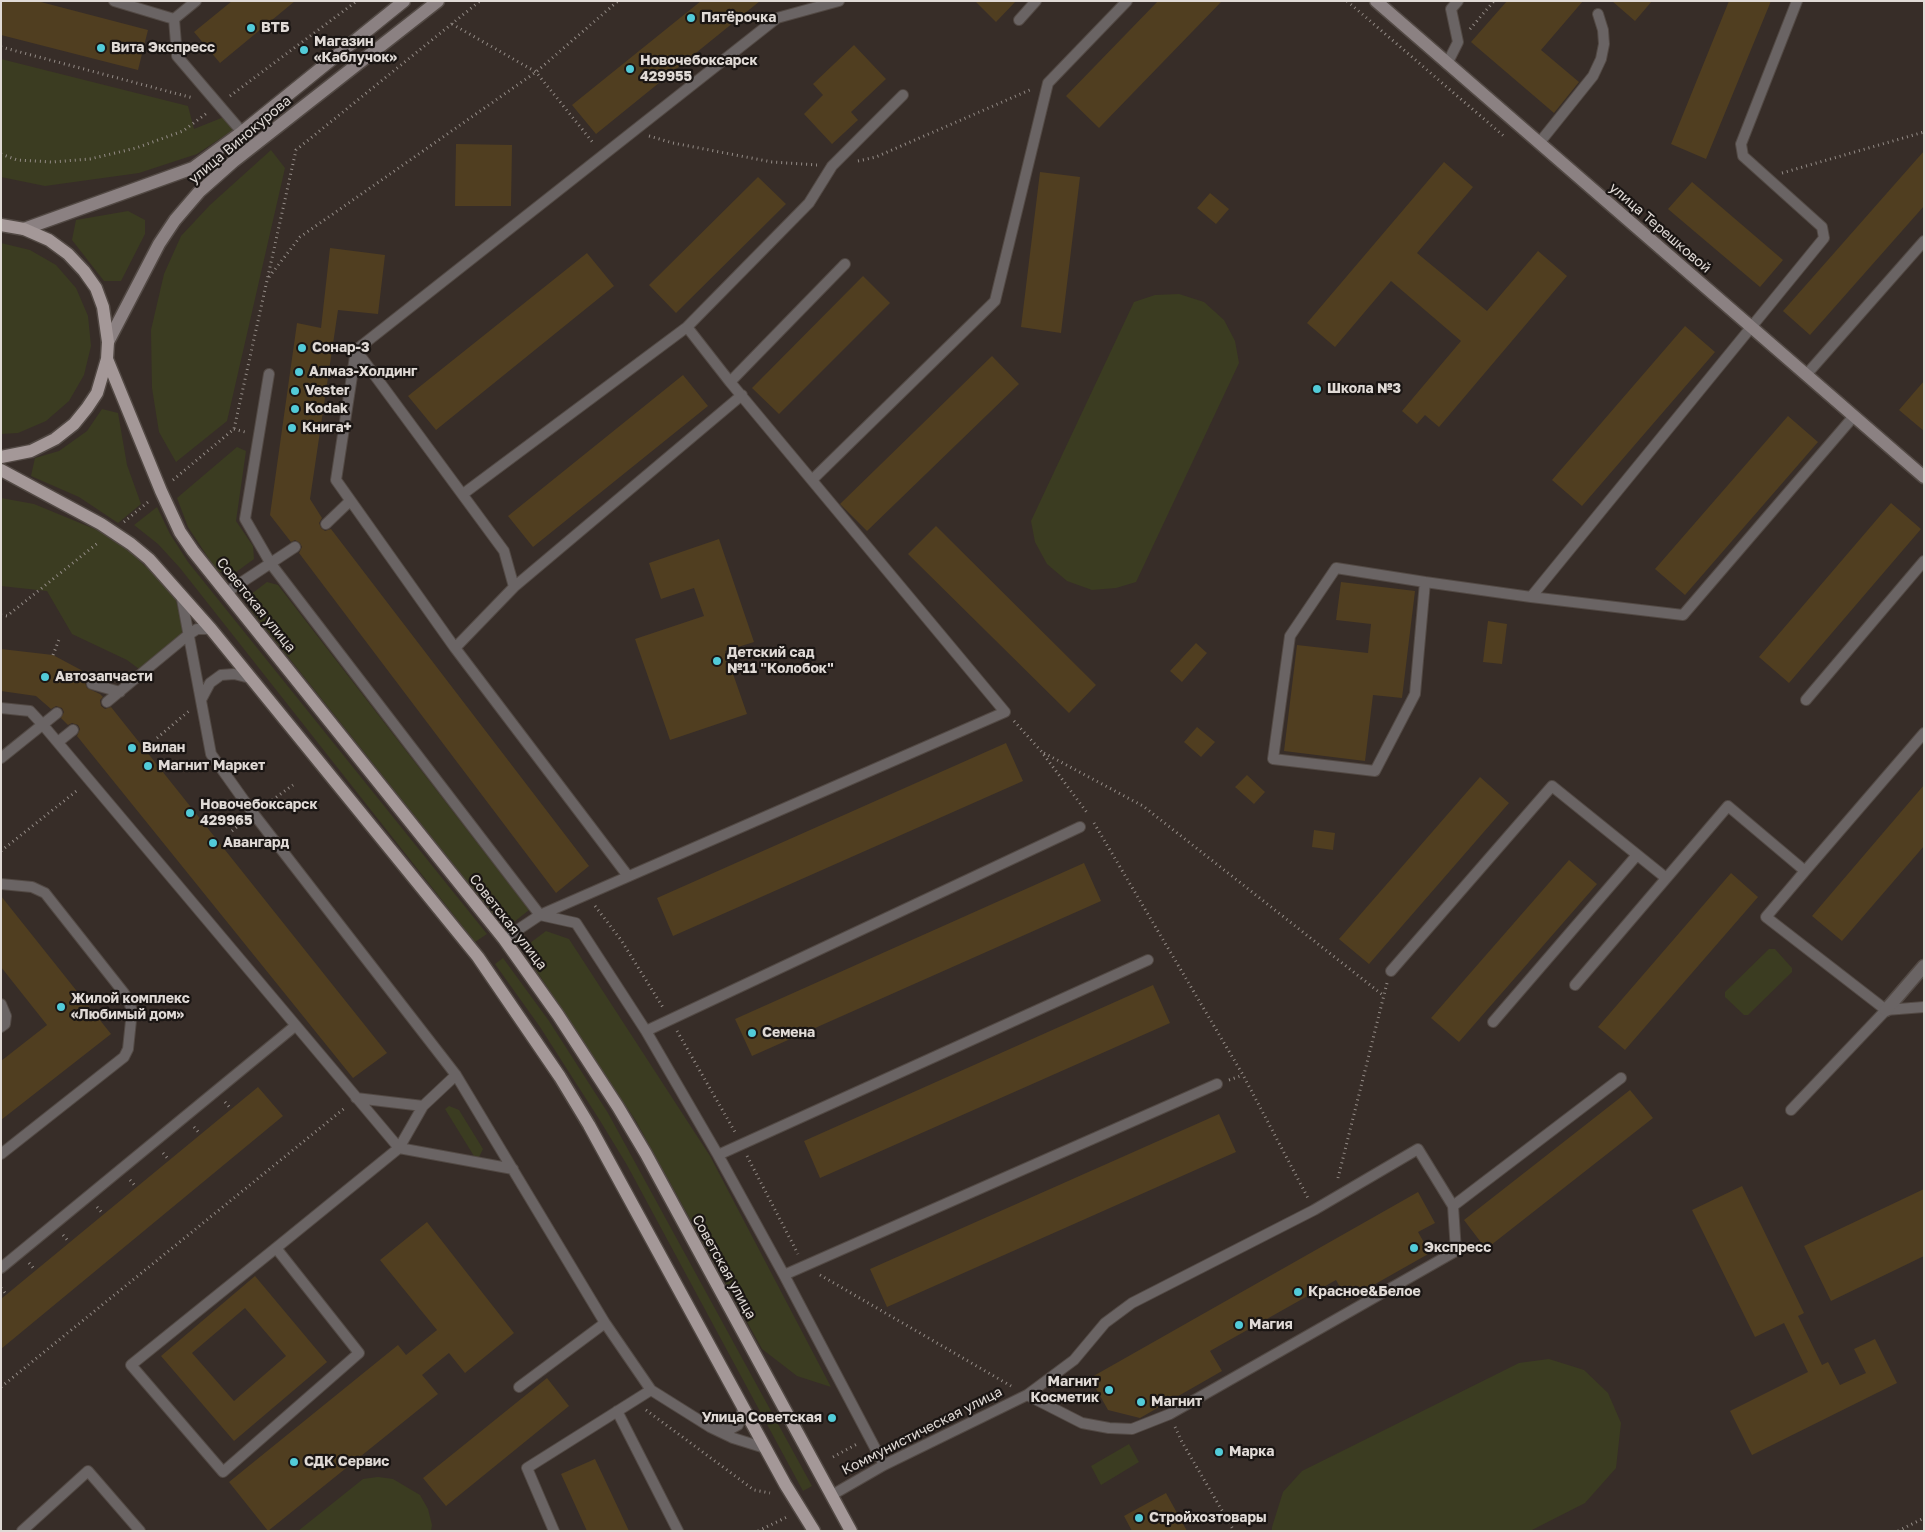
<!DOCTYPE html>
<meta charset="utf-8">
<style>
body{margin:0}
#map{position:relative;width:1925px;height:1532px;overflow:hidden;background:#372d28;font-family:"Golos Text",sans-serif}
canvas{display:block}
.frame{position:absolute;inset:0;border:2px solid #e0dad6;pointer-events:none}
</style>
<div id="map">
<canvas width="1925" height="1532"></canvas>
<div class="frame"></div>
</div>
<script>
const context = document.querySelector('canvas').getContext('2d');
context.lineJoin = 'round';
function paint(path, color) { context.fillStyle = color; context.fill(path, 'evenodd'); }
const toPath = rows => new Path2D(rows.map(r => 'M' + r).join(''));
function stroke(path, color, width, dash) { context.strokeStyle = color; context.lineWidth = width; context.lineCap = dash ? 'butt' : 'round'; context.setLineDash(dash || []); context.stroke(path); }
function drawText(font, color, halo, rows, align = 'center') {
  context.font = font + ' "Golos Text",sans-serif'; context.lineWidth = 4.5; context.setLineDash([]); context.textBaseline = 'middle'; context.strokeStyle = halo; context.fillStyle = color; for (const [text, x, y, turn = 0] of rows) {
    context.save(); context.translate(x, y); context.rotate((+turn || 0) * Math.PI / 180); context.textAlign = isNaN(turn) ? turn : align; if (halo) context.strokeText(text, 0, 0); context.fillText(text, 0, 0); context.restore();
  }
}
paint(toPath([
 [1,59,188,106,194,129,224,117,233,130,197,154,139,173,45,186,1,177],
 [271,150,285,168,227,421,176,462,159,432,152,388,151,330,164,274,181,236,210,205],
 [128,211,145,220,145,234,121,281,104,281,72,240,76,220],
 [1,243,30,250,56,265,76,288,88,316,91,346,84,375,69,401,46,421,18,433,1,434],
 [1179,294,1204,302,1224,320,1235,341,1239,363,1136,582,1116,588,1092,590,1067,581,1047,564,1035,542,1031,521,1134,302,1155,295],
 [102,409,118,413,127,465,141,504,118,523,79,497,31,476,35,458,59,451,87,431],
 [237,447,246,451,236,521,253,546,254,559,232,575,217,571,188,527,177,498],
 [1,498,34,504,97,530,129,551,165,585,175,597,184,632,139,669,127,660,72,634,47,591,1,586],
 [157,507,170,534,188,562,487,934,475,942,180,568,158,544,134,525],
 [267,582,278,585,529,910,514,922,494,915,250,609,250,595],
 [546,931,569,939,710,1156,831,1387,797,1376,762,1349,636,1121,522,949],
 [1769,949,1775,949,1792,968,1792,972,1748,1015,1744,1015,1725,997,1725,992],
 [503,958,549,1021,608,1113,812,1486,803,1491,627,1165,599,1119,540,1027,495,964],
 [449,1106,459,1110,483,1149,477,1161,445,1109],
 [1549,1359,1584,1370,1608,1393,1621,1423,1616,1468,1585,1503,1530,1531,1272,1531,1272,1527,1283,1492,1302,1471,1519,1363],
 [1129,1444,1139,1462,1101,1485,1091,1466],
 [378,1477,393,1479,420,1495,428,1509,432,1525,431,1531,298,1531,363,1479]
]), '#3b3c21');
paint(toPath([
 [1,1,37,1,148,30,138,70,1,35],
 [232,1,295,1,220,63,194,32],
 [701,1,760,1,596,134,572,105],
 [975,1,1016,1,996,22],
 [1158,1,1222,1,1099,128,1066,96],
 [1507,1,1583,1,1541,50,1579,82,1554,113,1471,42],
 [1612,1,1652,1,1635,21],
 [1729,1,1771,1,1706,159,1671,144],
 [854,45,886,79,851,112,858,120,832,144,804,114,823,95,813,84],
 [456,144,512,145,511,206,455,206],
 [1924,151,1924,206,1810,335,1783,311],
 [1444,162,1473,187,1417,253,1487,311,1538,251,1567,276,1439,427,1425,415,1417,424,1402,411,1461,341,1391,281,1335,347,1307,323],
 [1040,172,1080,177,1061,333,1021,327],
 [758,177,786,204,676,313,649,285],
 [1692,182,1783,260,1760,287,1668,209],
 [1210,193,1229,209,1216,224,1197,208],
 [330,248,385,255,378,314,338,310,310,499,322,518,319,523,321,528,325,531,331,529,589,866,556,893,299,553,302,547,300,543,295,540,291,542,270,515,297,323,321,328],
 [587,253,614,286,436,430,408,396],
 [863,276,890,303,779,414,752,388],
 [1685,326,1715,352,1582,506,1552,480],
 [992,356,1019,384,867,531,840,504],
 [683,375,708,406,533,547,508,516],
 [1924,381,1924,431,1899,410],
 [1788,416,1818,442,1685,595,1655,569],
 [1891,503,1921,529,1789,683,1759,657],
 [936,526,1096,685,1069,713,908,554],
 [719,539,754,642,725,651,747,714,670,740,635,639,704,616,694,588,661,599,649,563],
 [1341,582,1415,591,1402,698,1373,695,1365,761,1284,751,1297,645,1368,653,1371,624,1336,620],
 [1488,621,1507,624,1502,664,1483,662],
 [1196,643,1207,653,1182,682,1170,671],
 [1,649,53,655,81,670,88,679,85,683,87,688,100,694,103,697,100,700,101,706,105,709,111,707,387,1053,353,1078,77,736,80,729,78,725,72,723,68,725,61,718,64,712,62,708,56,706,51,709,36,696,1,691],
 [1197,727,1215,742,1201,757,1184,742],
 [1006,743,1023,781,673,936,657,898],
 [1247,775,1265,792,1254,804,1235,787],
 [1480,777,1509,803,1369,964,1339,939],
 [1924,785,1924,846,1842,941,1812,916],
 [1314,830,1335,833,1333,850,1312,847],
 [1569,860,1597,884,1459,1042,1431,1018],
 [1084,863,1101,901,752,1056,735,1019],
 [1731,873,1758,897,1625,1050,1598,1027],
 [1,896,111,1034,1,1120,1,1061,47,1025,1,967],
 [1153,985,1170,1023,820,1178,804,1141],
 [258,1087,283,1116,1,1349,1,1299],
 [1630,1090,1653,1118,1486,1249,1464,1220],
 [1219,1114,1236,1152,887,1307,870,1269],
 [1742,1186,1804,1313,1798,1316,1822,1365,1828,1362,1840,1385,1866,1373,1854,1349,1875,1339,1897,1383,1752,1455,1730,1411,1808,1372,1784,1323,1755,1337,1692,1210],
 [1924,1189,1924,1256,1831,1301,1804,1246],
 [1418,1192,1435,1223,1418,1232,1430,1253,1347,1300,1336,1280,1210,1351,1222,1371,1140,1418,1108,1410,1090,1378],
 [427,1222,514,1333,465,1373,449,1353,422,1375,438,1394,268,1531,229,1482,398,1345,406,1355,437,1330,380,1260],
 [255,1276,327,1362,234,1441,161,1356],
 [245,1308,286,1356,234,1401,192,1353],
 [547,1378,569,1406,446,1506,423,1478],
 [595,1459,629,1531,587,1531,561,1474],
 [1166,1493,1187,1531,1132,1531,1124,1516]
]), '#503e20');
const lane = toPath([
 [114,1,174,19,177,56,242,132],
 [174,19,196,1],
 [1019,20,1036,1],
 [1447,64,1458,42,1451,9,1458,1],
 [1540,142,1593,76,1601,59,1604,44,1603,30,1598,14],
 [356,350,504,551,514,587],
 [269,374,245,519,271,564,540,915,576,923,646,1031,718,1155,784,1275,884,1465],
 [1806,375,1924,241],
 [730,382,845,264],
 [812,480,995,301,1048,83,1127,1],
 [463,494,687,327],
 [326,524,350,501],
 [1425,582,1336,568,1290,636,1273,759,1375,771,1415,694,1425,582,1531,597,1683,615,1854,416],
 [227,592,295,547],
 [181,594,211,754,253,813,456,1075,605,1323,651,1390,710,1427,733,1438,765,1448],
 [1531,597,1824,238,1822,227,1743,156,1741,144,1797,1],
 [455,648,514,587,742,395],
 [92,684,120,692],
 [201,700,210,683,221,675,234,674,250,678],
 [1806,700,1924,561],
 [107,702,188,635,197,629,211,629],
 [1,708,30,711,43,725,399,1148,513,1169],
 [58,742,73,730],
 [1,758,57,713],
 [1805,871,1924,733],
 [628,876,455,648,336,480,356,350,777,18,839,1],
 [1,884,32,887,45,893,124,993,128,999,132,1011,128,1049,124,1057,1,1154],
 [504,939,540,915,1005,712,730,382,687,327,809,203,832,166,903,95],
 [1391,971,1552,786,1666,878],
 [1575,985,1728,806,1805,871,1766,917,1886,1010],
 [1,1004,6,1016,5,1024,1,1027],
 [1493,1022,1637,855],
 [646,1031,1080,827],
 [356,1098,423,1106],
 [1791,1110,1886,1010,1924,1007],
 [718,1155,1148,960],
 [276,1248,359,1353,223,1472,131,1365,276,1248,399,1148,423,1106,456,1075],
 [1,1268,295,1026],
 [784,1275,1217,1084],
 [519,1387,605,1323],
 [1027,1395,1082,1423,1109,1428,1132,1429,1170,1414,1456,1251,1453,1206],
 [617,1411,678,1531],
 [718,1428,729,1430,738,1425,741,1418,743,1406],
 [832,1495,884,1465,1027,1395,1074,1360,1105,1323,1132,1303,1314,1210,1418,1149,1453,1206,1621,1078],
 [22,1531,88,1471,140,1531],
 [554,1531,527,1468,651,1390]
]);
const street = toPath([
 [1886,1010,1924,966]
]);
const secondary = toPath([
 [1376,1,1924,477],
 [24,229,193,168,242,132,404,1],
 [108,342,159,244,175,220,199,192,234,161,438,1]
]);
const primary = toPath([
 [1,225,24,229,49,240,68,254,84,271,96,288,103,307,108,342,107,359,97,393,87,408,74,424,55,439,31,451,1,457],
 [107,359,161,491,180,532,193,551,504,939,558,1015,618,1107,646,1154,851,1531],
 [1,470,101,524,131,544,149,559,211,629,478,957,560,1077,589,1125,785,1484,814,1531]
]);
stroke(lane, '#524944', 12);
stroke(street, '#524944', 15);
stroke(secondary, '#524944', 15);
stroke(primary, '#524944', 15);
stroke(toPath([
 [1347,1,1506,138],
 [452,24,536,72,594,144],
 [1470,29,1494,1],
 [1,47,193,98],
 [230,96,357,1],
 [649,136,673,143,772,162,817,165],
 [1,154,17,160,52,162,90,159,136,148,183,131,207,113],
 [858,161,876,157,1032,89],
 [1782,173,1924,132],
 [269,277,300,237,536,72,618,1],
 [234,429,245,432],
 [173,480,234,429,296,150,480,1],
 [124,522,148,502],
 [1,615,7,616,99,542],
 [53,655,60,637],
 [1014,721,1041,751,1088,814],
 [157,738,189,711],
 [1044,753,1143,806,1384,996],
 [264,806,293,785],
 [1094,823,1243,1075,1308,1198],
 [232,831,243,822],
 [1,851,79,789],
 [595,906,621,940,664,1009],
 [677,1031,735,1132],
 [1229,1080,1243,1075],
 [225,1102,231,1109],
 [194,1127,200,1134],
 [163,1153,169,1160],
 [747,1156,798,1254],
 [1338,1178,1387,983],
 [130,1180,136,1187],
 [97,1207,103,1214],
 [63,1235,69,1242],
 [29,1263,35,1270],
 [820,1275,1011,1386],
 [1,1288,6,1294],
 [1,1387,346,1107],
 [646,1410,754,1490,770,1493],
 [1175,1427,1182,1442,1234,1531],
 [833,1457,857,1444],
 [758,1531,787,1517],
 [1898,1531,1924,1518]
]), '#948c87', 3, [1, 4]);
stroke(lane, '#6a6464', 10);
stroke(street, '#6a6464', 12);
stroke(secondary, '#8b8182', 12);
stroke(primary, '#a49898', 12);
for (const [x, y, r, color] of [
 [691,18,5,"#52cbd8"],
 [251,28,5,"#52cbd8"],
 [101,48,5,"#52cbd8"],
 [304,50,5,"#52cbd8"],
 [630,69,5,"#52cbd8"],
 [302,348,5,"#52cbd8"],
 [299,372,5,"#52cbd8"],
 [1317,389,5,"#52cbd8"],
 [295,391,5,"#52cbd8"],
 [295,409,5,"#52cbd8"],
 [292,428,5,"#52cbd8"],
 [717,661,5,"#52cbd8"],
 [45,677,5,"#52cbd8"],
 [132,748,5,"#52cbd8"],
 [148,766,5,"#52cbd8"],
 [190,813,5,"#52cbd8"],
 [213,843,5,"#52cbd8"],
 [61,1007,5,"#52cbd8"],
 [752,1033,5,"#52cbd8"],
 [1414,1248,5,"#52cbd8"],
 [1298,1292,5,"#52cbd8"],
 [1239,1325,5,"#52cbd8"],
 [1109,1390,5,"#52cbd8"],
 [1141,1402,5,"#52cbd8"],
 [832,1418,5,"#52cbd8"],
 [1219,1452,5,"#52cbd8"],
 [294,1462,5,"#52cbd8"],
 [1139,1518,5,"#52cbd8"]
]) { const dot = new Path2D(); dot.arc(x, y, r, 0, 2 * Math.PI); context.fillStyle = color; context.fill(dot); stroke(dot, '#1b1614', 2); }
drawText('bold 14px', '#e0dad6', '#1b1614', [
 ["Пятёрочка",701,18],
 ["ВТБ",261,28],
 ["Магазин",314,42],
 ["«Каблучок»",314,58],
 ["Вита Экспресс",111,48],
 ["Новочебоксарск",640,61],
 ["429955",640,77],
 ["Сонар-3",312,348],
 ["Алмаз-Холдинг",309,372],
 ["Школа №3",1327,389],
 ["Vester",305,391],
 ["Kodak",305,409],
 ["Книга+",302,428],
 ["Детский сад",727,653],
 ["№11 \"Колобок\"",727,669],
 ["Автозапчасти",55,677],
 ["Вилан",142,748],
 ["Магнит Маркет",158,766],
 ["Новочебоксарск",200,805],
 ["429965",200,821],
 ["Авангард",223,843],
 ["Жилой комплекс",71,999],
 ["«Любимый дом»",71,1015],
 ["Семена",762,1033],
 ["Экспресс",1424,1248],
 ["Красное&Белое",1308,1292],
 ["Магия",1249,1325],
 ["Магнит",1099,1382,"right"],
 ["Косметик",1099,1398,"right"],
 ["Магнит",1151,1402],
 ["Улица Советская",822,1418,"right"],
 ["Марка",1229,1452],
 ["СДК Сервис",304,1462],
 ["Стройхозтовары",1149,1518]
], 'left');
drawText('14px', '#e0dad6', '#1b1614', [
 ["улица Винокурова",240,140,-40],
 ["улица Терешковой",1660,228,41],
 ["Советская улица",256,605,51],
 ["Советская улица",508,922,52],
 ["Советская улица",724,1267,61],
 ["Коммунистическая улица",922,1431,-27]
]);
</script>
